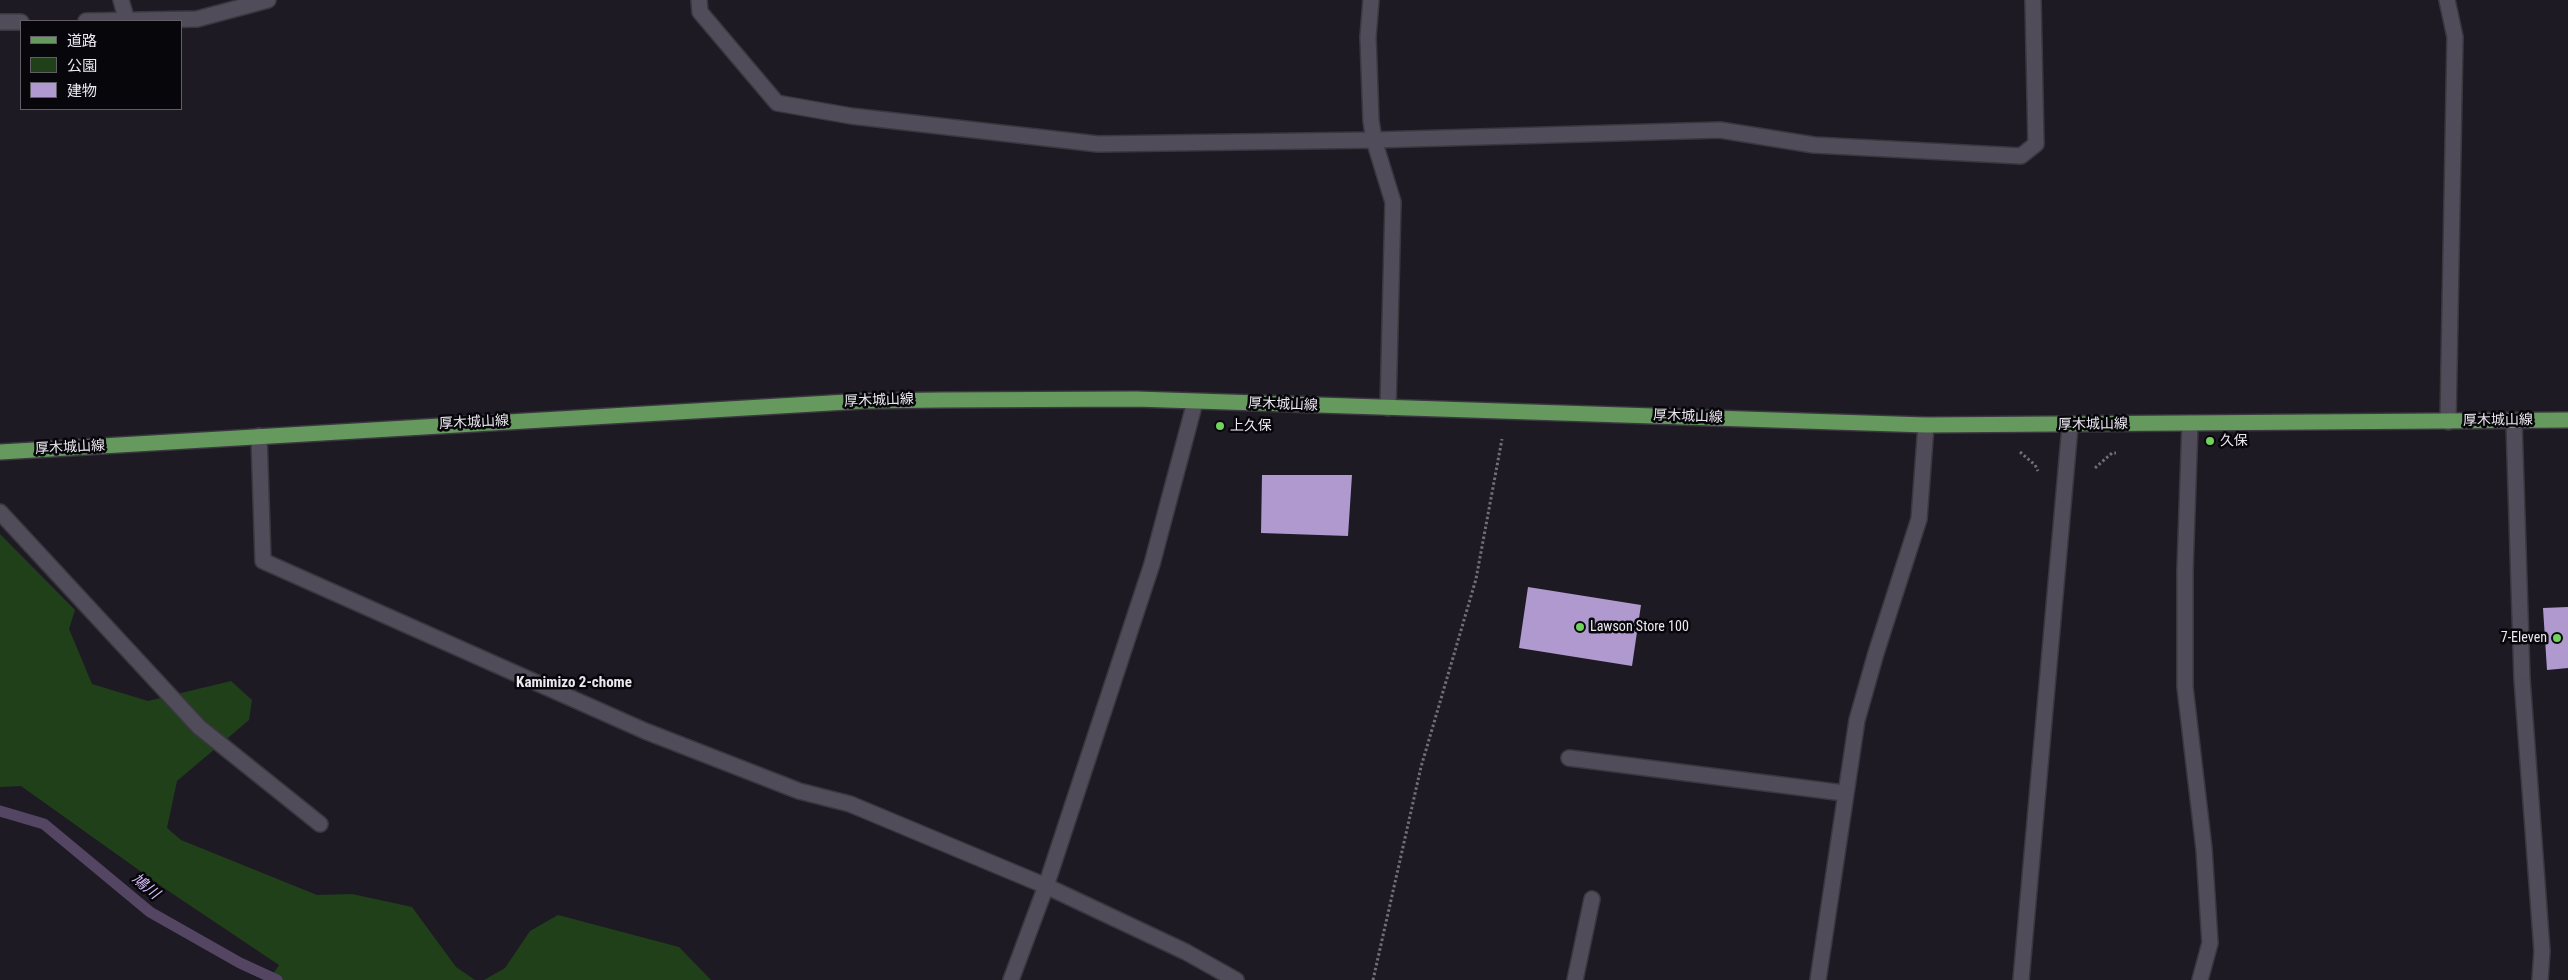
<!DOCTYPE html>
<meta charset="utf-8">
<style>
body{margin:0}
#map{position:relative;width:2568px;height:980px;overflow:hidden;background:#1e1a24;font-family:"Roboto Condensed","Noto Sans JP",sans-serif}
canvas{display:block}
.legend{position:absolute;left:20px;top:20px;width:162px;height:90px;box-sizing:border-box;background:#07060a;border:1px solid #626066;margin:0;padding:6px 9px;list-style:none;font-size:15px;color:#ebe8f0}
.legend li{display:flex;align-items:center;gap:10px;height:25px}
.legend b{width:25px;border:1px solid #626066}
</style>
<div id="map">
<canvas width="2568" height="980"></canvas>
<ul class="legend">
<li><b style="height:6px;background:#65995d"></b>道路</li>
<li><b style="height:14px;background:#20401a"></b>公園</li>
<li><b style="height:14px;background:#af99ce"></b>建物</li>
</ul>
</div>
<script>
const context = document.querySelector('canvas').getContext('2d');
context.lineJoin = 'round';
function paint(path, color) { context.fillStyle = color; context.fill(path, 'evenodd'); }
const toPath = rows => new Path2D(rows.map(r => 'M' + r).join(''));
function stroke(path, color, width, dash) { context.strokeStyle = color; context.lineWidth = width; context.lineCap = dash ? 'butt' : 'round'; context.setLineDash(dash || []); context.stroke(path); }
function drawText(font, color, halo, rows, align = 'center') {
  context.font = font + ' "Roboto Condensed","Noto Sans JP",sans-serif'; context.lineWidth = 5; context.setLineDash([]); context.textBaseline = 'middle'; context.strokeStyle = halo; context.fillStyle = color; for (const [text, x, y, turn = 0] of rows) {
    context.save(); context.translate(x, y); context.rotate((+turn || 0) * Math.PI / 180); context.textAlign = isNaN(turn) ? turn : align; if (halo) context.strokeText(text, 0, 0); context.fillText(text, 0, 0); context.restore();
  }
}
paint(toPath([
 [0,534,75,610,69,629,92,684,148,701,231,681,252,700,249,720,177,781,167,828,181,840,317,895,352,894,412,907,456,967,475,980,269,980,279,965,164,888,21,786,0,787],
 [558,915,679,947,711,980,484,980,505,968,530,931]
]), '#20401a');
stroke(toPath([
 [0,811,44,824,150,912,240,963,277,980]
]), '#544663', 11);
paint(toPath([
 [1262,475,1352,475,1348,536,1261,533],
 [1528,587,1641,605,1632,666,1519,648],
 [2568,607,2568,668,2547,670,2543,608]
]), '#af99ce');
const minor = toPath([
 [121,0,127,21],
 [699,0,700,12,777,103,851,116,1098,144,1374,140,1720,130,1814,145,2021,156,2036,144,2033,0],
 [1371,0,1368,37,1371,121,1374,140,1393,202,1388,408],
 [2447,0,2455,37,2448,422],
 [86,21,197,19,268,0],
 [0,22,21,22],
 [2514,422,2522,679,2542,951,2540,980],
 [2190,423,2185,570,2185,687,2204,849,2210,943,2200,980],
 [259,436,263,561,645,731,799,791,850,804,1046,886,1186,952,1236,980],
 [0,512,199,727,320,824],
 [1569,758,1844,793],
 [1011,980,1046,886,1152,564,1195,402],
 [1575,980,1592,899],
 [1818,980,1857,720,1876,653,1919,519,1926,425],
 [2021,980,2070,426]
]);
const major = toPath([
 [0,452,864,401,940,400,1136,399,1926,425,2568,420]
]);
stroke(minor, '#3a373f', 18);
stroke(major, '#3a373f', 18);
stroke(toPath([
 [2020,452,2035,465,2038,471],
 [2095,468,2112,453,2116,453],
 [1373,980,1421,767,1476,579,1502,439]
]), '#726e77', 3, [2.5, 2.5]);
stroke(minor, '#514c59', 15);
stroke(major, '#65995d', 15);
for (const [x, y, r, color] of [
 [1220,426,5,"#71d25e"],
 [2210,441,5,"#71d25e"],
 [1580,627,5,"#71d25e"],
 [2557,638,5,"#71d25e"]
]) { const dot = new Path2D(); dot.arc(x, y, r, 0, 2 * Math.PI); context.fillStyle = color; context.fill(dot); stroke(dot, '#07060a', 2); }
drawText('14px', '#ebe8f0', '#07060a', [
 ["厚木城山線",879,401,-2],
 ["厚木城山線",1283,405,2],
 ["厚木城山線",1688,417,2],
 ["厚木城山線",2498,421,-1],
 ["厚木城山線",474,423,-3],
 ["厚木城山線",2093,425,-1],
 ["厚木城山線",70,448,-3]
]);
drawText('14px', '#ebe8f0', '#07060a', [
 ["上久保",1230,426],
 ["久保",2220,441],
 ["Lawson Store 100",1590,627],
 ["7-Eleven",2547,638,"right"]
], 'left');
drawText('bold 15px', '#ebe8f0', '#07060a', [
 ["Kamimizo 2-chome",574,683]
]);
drawText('italic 15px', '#d7befb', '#07060a', [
 ["鳩川",145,887,39]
]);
</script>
